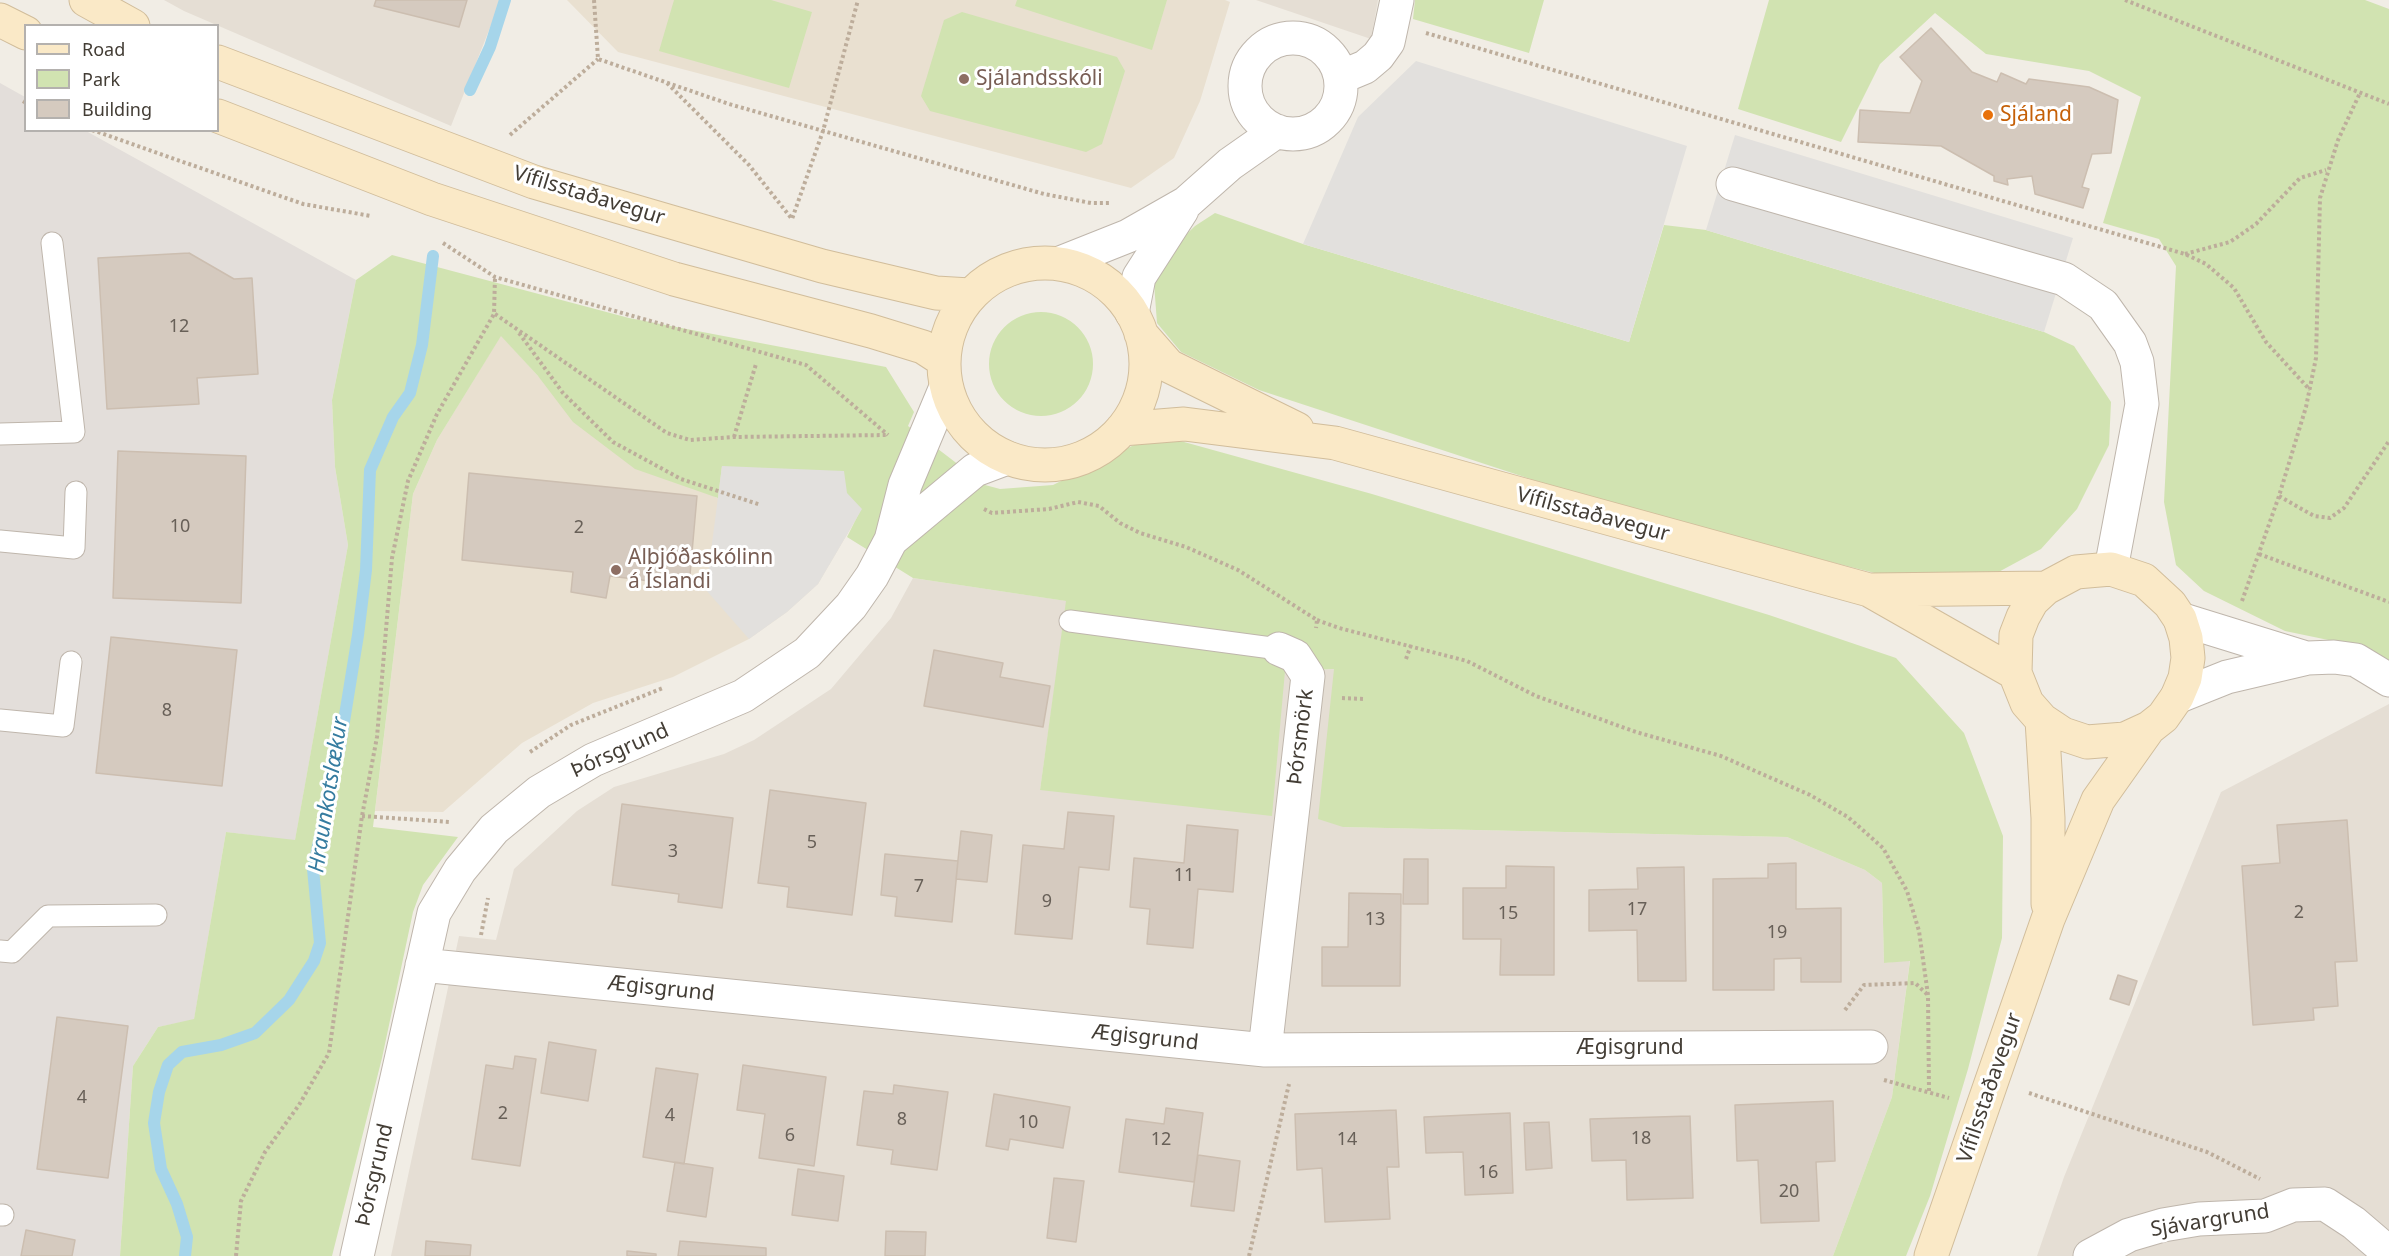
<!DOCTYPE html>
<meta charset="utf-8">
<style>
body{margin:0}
#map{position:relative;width:2389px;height:1256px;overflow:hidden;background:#f1ede5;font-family:"Noto Sans",sans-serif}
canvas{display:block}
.legend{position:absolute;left:24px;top:24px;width:195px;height:108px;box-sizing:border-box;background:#fff;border:2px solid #b4b1ae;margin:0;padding:8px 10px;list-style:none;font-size:18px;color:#433d35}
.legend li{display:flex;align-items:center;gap:12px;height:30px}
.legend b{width:30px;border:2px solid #b4b1ae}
</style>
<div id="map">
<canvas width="2389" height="1256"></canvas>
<ul class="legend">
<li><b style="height:8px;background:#fae9c7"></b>Road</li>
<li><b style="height:16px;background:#d1e3b1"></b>Park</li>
<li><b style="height:16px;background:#d5cabf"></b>Building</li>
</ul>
</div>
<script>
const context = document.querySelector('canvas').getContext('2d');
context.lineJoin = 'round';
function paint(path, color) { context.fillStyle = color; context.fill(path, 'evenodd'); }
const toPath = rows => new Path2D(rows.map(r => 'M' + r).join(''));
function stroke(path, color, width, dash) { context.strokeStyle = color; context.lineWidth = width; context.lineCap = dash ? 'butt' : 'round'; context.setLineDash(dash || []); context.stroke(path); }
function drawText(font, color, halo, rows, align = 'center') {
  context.font = font + ' "Noto Sans",sans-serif'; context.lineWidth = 6; context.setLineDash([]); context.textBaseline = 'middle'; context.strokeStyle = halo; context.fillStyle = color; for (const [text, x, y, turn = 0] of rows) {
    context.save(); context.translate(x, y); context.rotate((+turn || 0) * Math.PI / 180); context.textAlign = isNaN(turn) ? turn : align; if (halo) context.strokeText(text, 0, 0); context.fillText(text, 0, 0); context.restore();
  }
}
paint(toPath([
 [164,0,501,0,451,126,184,11],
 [1256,0,1378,0,1371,39],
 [913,578,1067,601,1040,790,1285,671,1335,669,1343,827,1787,837,1865,870,1882,883,1884,963,1910,960,1892,1097,1833,1256,391,1256,459,936,496,940,514,869,577,811,614,787,724,754,754,740,831,689,891,618],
 [2389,704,2389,1256,2037,1256,2064,1177,2221,792]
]), '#e5ded4');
paint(toPath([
 [0,83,25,97,26,130,86,131,356,280,332,400,335,467,348,545,295,841,226,832,194,1020,158,1027,133,1066,120,1256,0,1256]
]), '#e3deda');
paint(toPath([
 [567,0,1225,0,1230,2,1200,101,1174,158,1131,188,618,52],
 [501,335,538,376,717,498,722,466,862,509,818,584,787,612,749,639,673,677,593,703,522,743,443,812,375,811,413,494,437,440]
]), '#e9e0d0');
paint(toPath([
 [674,0,771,0,812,12,789,88,659,51],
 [1017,0,1167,0,1152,50,1015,6],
 [1415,0,1544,0,1529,53,1413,19],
 [1769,0,2365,0,2389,9,2389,660,2367,648,2285,631,2204,591,2176,565,2164,502,2176,266,2159,239,2103,223,2141,97,2089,71,1986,54,1935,13,1880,64,1841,142,1738,109],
 [962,12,1117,57,1125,71,1102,144,1086,152,930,111,921,96,944,20],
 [1215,213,1303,244,1629,342,1664,225,1706,230,2044,332,2074,346,2111,402,2109,445,2077,509,2041,549,1993,575,1906,581,1619,508,1259,390,1181,352,1157,323,1154,283,1171,249,1195,226],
 [392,255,629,318,886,367,914,412,908,426,985,485,1000,489,1053,485,1136,444,1166,437,1372,494,1769,615,1896,658,1964,733,2003,836,2002,938,1968,1069,1930,1196,1906,1256,1833,1256,1892,1097,1910,961,1884,963,1882,883,1865,870,1787,837,1343,827,1318,819,1334,669,1285,671,1272,816,1040,790,1066,601,913,578,847,537,861,509,722,466,718,498,635,469,573,422,538,376,501,336,437,440,413,494,373,827,458,837,423,885,413,912,382,1058,332,1256,120,1256,133,1066,158,1027,194,1019,226,832,295,840,348,545,335,467,332,400,356,280],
 '989 364a52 52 0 1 1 104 0a52 52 0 1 1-104 0Z'
]), '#d1e3b1');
paint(toPath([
 [1416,61,1687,146,1629,342,1303,244,1358,117],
 [1735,135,2073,238,2044,332,1706,230],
 [722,466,844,471,847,493,862,509,818,584,787,612,749,639,706,590]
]), '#e2e0dd');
stroke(toPath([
 [470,90,490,47,505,0],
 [185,1256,187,1237,177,1204,161,1169,154,1123,159,1092,168,1065,182,1052,221,1045,255,1033,289,1000,314,961,320,943,313,869,340,746,358,635,366,570,370,470,393,417,410,393,422,345,433,256]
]), '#a6d5ea', 12);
const building = toPath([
 [376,0,467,0,459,27,374,6,376,0],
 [1931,28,1972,72,1997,82,2001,73,2026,84,2029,79,2089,87,2118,100,2111,153,2092,154,2082,187,2089,189,2083,208,2035,194,2032,176,2007,179,2008,185,1994,181,1994,176,1941,146,1858,142,1860,110,1910,113,1922,81,1900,57,1931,28],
 [189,253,234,279,252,278,258,374,197,378,199,404,107,409,98,258,189,253],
 [118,451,246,456,241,603,113,598,118,451],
 [469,473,697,496,689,586,610,576,606,598,571,592,573,572,462,560,469,473],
 [111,637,237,650,222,786,96,773,111,637],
 [934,650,1003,663,1000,677,1050,686,1043,727,924,706,934,650],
 [770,790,866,803,852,915,787,907,789,887,758,883,770,790],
 [622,804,733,818,722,908,678,902,679,894,612,885,622,804],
 [1068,812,1114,816,1109,870,1079,867,1072,939,1015,934,1023,845,1064,849,1068,812],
 [2347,820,2357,961,2335,962,2338,1006,2313,1008,2314,1020,2253,1025,2242,866,2280,863,2277,825,2347,820],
 [1187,825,1238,830,1233,892,1198,889,1193,948,1147,944,1150,909,1130,907,1134,858,1184,863,1187,825],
 [961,831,992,835,987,882,956,879,961,831],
 [885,854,958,861,952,922,895,916,897,897,881,895,885,854],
 [1404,859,1428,859,1428,904,1403,904,1404,859],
 [1796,863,1796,909,1841,908,1841,982,1801,982,1801,958,1774,959,1774,990,1713,990,1713,879,1768,878,1768,864,1796,863],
 [1506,866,1554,867,1554,975,1500,975,1501,939,1463,939,1463,888,1506,888,1506,866],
 [1684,867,1686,981,1638,981,1637,930,1589,931,1589,890,1638,889,1637,868,1684,867],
 [1349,893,1401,894,1400,986,1322,986,1322,947,1348,947,1349,893],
 [2118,975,2137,981,2129,1005,2110,999,2118,975],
 [57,1017,128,1026,108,1178,37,1169,57,1017],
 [549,1042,596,1050,588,1101,541,1093,549,1042],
 [515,1056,536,1059,520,1166,472,1159,486,1065,513,1069,515,1056],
 [743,1065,826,1077,814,1166,759,1158,765,1114,737,1110,743,1065],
 [656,1068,698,1074,684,1164,643,1157,656,1068],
 [894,1085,948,1092,937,1170,891,1164,893,1150,857,1145,864,1091,893,1094,894,1085],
 [994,1094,1070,1107,1063,1148,1010,1139,1008,1150,986,1146,994,1094],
 [1833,1101,1835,1161,1816,1162,1819,1221,1761,1223,1758,1160,1737,1161,1735,1105,1833,1101],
 [1166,1108,1203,1113,1194,1182,1119,1172,1126,1119,1164,1124,1166,1108],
 [1396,1110,1399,1167,1387,1167,1390,1219,1325,1222,1322,1168,1297,1170,1295,1114,1396,1110],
 [1510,1113,1513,1193,1465,1195,1463,1152,1426,1153,1424,1117,1510,1113],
 [1690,1116,1693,1198,1627,1200,1626,1160,1592,1161,1590,1119,1690,1116],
 [1549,1122,1552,1168,1526,1170,1524,1123,1549,1122],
 [1198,1155,1240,1161,1234,1211,1191,1206,1198,1155],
 [675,1162,713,1168,706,1217,667,1211,675,1162],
 [798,1169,844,1176,838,1221,792,1215,798,1169],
 [1054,1178,1084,1181,1076,1242,1047,1238,1054,1178],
 [26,1230,75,1240,72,1256,21,1256,26,1230],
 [886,1231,926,1232,925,1256,885,1256,886,1231],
 [426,1241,471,1245,470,1256,425,1256,426,1241],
 [680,1241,766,1248,766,1256,678,1256,680,1241],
 [627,1251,656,1254,656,1256,627,1256,627,1251]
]);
paint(building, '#d5cabf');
stroke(building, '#ccbeb0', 1.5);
const lane = toPath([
 [0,434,74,432,52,243],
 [0,541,74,548,76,492],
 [1070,621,1279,649],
 [0,720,63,726,71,662],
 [0,951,12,952,48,916,156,915],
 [0,1215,3,1215]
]);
const street = toPath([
 '1245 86a48 48 0 1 1 96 0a48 48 0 1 1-96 0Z',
 [1341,77,1365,67,1378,56,1388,42,1397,0],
 [1733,184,2064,279,2103,305,2130,343,2137,362,2142,404,2111,569],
 [1060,263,1128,236,1186,203,1230,164,1277,131],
 [1132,313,1139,277,1182,210],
 [891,540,975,470,1007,458],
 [2180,619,2306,658],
 [2177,697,2227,677,2308,658,2334,657,2356,660,2389,680],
 [422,965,1265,1050,1871,1047],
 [1265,1050,1308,676,1295,656,1279,649],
 [357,1256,434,913,460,870,494,829,539,792,593,760,743,696,807,653,851,606,872,576,891,540,905,485,946,387],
 [2090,1256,2129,1235,2163,1225,2199,1219,2265,1216,2293,1205,2325,1204,2354,1223,2389,1253]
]);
const secondary = toPath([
 [86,0,133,26],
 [0,20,26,33],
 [218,62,534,182,822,266,936,293,970,295],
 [218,116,432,199,674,279,871,331,923,347,943,360],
 '944 364a101 101 0 1 1 202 0a101 101 0 1 1-202 0Z',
 [1141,334,1169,366,1297,429],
 [1122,429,1184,424,1335,443,1869,590,2015,673,2027,703,2042,720,2063,734,2087,742,2125,739,2149,728,2163,717,2177,697,2185,678,2188,658,2186,638,2180,619,2170,604,2144,580,2111,569,2076,572,2046,588,2032,601,2023,617,2016,635,2015,673],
 [1871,590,2046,588],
 [2042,720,2048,818,2048,904],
 [1931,1256,2048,919,2098,800,2149,728]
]);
stroke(lane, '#bfb6ac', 23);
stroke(street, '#bfb6ac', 35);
stroke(secondary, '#d1bd9b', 35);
stroke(toPath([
 [594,0,598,59,729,104,1044,194,1091,203,1109,203],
 [2125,0,2389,104],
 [1426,33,2185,254,2206,264,2234,288,2266,342,2310,390],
 [667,83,749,165,792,219,823,131,858,0],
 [23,101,26,103],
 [92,130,303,204,371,216],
 [510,135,598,59],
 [443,243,495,277,806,365,888,435],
 [2185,254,2230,242,2256,224,2300,178,2326,170],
 [495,314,667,433,690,440,734,437,887,435],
 [519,333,563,393,613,442,681,479,761,505],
 [734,437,756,364],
 [2279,496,2314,516,2330,518,2344,508,2389,441],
 [984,509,992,513,1049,509,1078,502,1099,506,1120,523,1140,533,1186,547,1238,570,1317,620,1316,628],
 [2259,554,2389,602],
 [2242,601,2279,496,2306,407,2316,358,2320,198,2338,140,2360,93],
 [1317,620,1339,628,1467,661,1536,696,1636,732,1721,756,1810,795,1848,817,1883,848,1907,891,1919,931,1928,995,1929,1091],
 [1406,659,1411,645],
 [1342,698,1365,699],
 [530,752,571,725,663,688],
 [362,816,450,822],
 [481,935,488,898],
 [1845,1010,1864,985,1915,983,1928,995],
 [1884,1080,1949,1098],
 [2029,1093,2207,1152,2260,1179],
 [236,1256,241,1201,265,1152,299,1105,329,1053,362,816,377,737,392,558,408,481,437,414,494,314,495,277],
 [1249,1256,1289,1084]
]), '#bdad9b', 4, [3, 3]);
stroke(lane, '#fff', 21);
stroke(street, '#fff', 33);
stroke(secondary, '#fae9c7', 33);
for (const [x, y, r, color] of [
 [964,79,6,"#8d6e63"],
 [1988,115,6,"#e8710a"],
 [616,570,6,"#8d6e63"]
]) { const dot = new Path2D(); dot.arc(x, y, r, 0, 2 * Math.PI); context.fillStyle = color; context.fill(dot); stroke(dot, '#fff', 2); }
drawText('18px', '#686058', null, [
 ["12",179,327],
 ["10",180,527],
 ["2",579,528],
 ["8",167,711],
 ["5",812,843],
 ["3",673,852],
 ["11",1184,876],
 ["7",919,887],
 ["9",1047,902],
 ["17",1637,910],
 ["2",2299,913],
 ["15",1508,914],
 ["13",1375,920],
 ["19",1777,933],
 ["4",82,1098],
 ["2",503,1114],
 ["4",670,1116],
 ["8",902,1120],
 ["10",1028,1123],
 ["6",790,1136],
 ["18",1641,1139],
 ["12",1161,1140],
 ["14",1347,1140],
 ["16",1488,1173],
 ["20",1789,1192]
]);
drawText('21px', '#785e54', '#fff', [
 ["Sjálandsskóli",976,79],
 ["Alþjóðaskólinn",628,558],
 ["á Íslandi",628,582]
], 'left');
drawText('21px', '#c56008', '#fff', [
 ["Sjáland",2000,115]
], 'left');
drawText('21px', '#433d35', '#fff', [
 ["Vífilsstaðavegur",589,196,17],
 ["Vífilsstaðavegur",1593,515,15],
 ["Þórsmörk",1301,737,-83],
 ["Þórsgrund",620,751,-24],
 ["Ægisgrund",661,989,6],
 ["Ægisgrund",1145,1038,6],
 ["Ægisgrund",1630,1048],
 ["Vífilsstaðavegur",1990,1088,-71],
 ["Þórsgrund",375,1175,-77],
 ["Sjávargrund",2210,1221,-9]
]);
drawText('italic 22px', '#357ca0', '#fff', [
 ["Hraunkotslækur",329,795,-81]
]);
</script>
